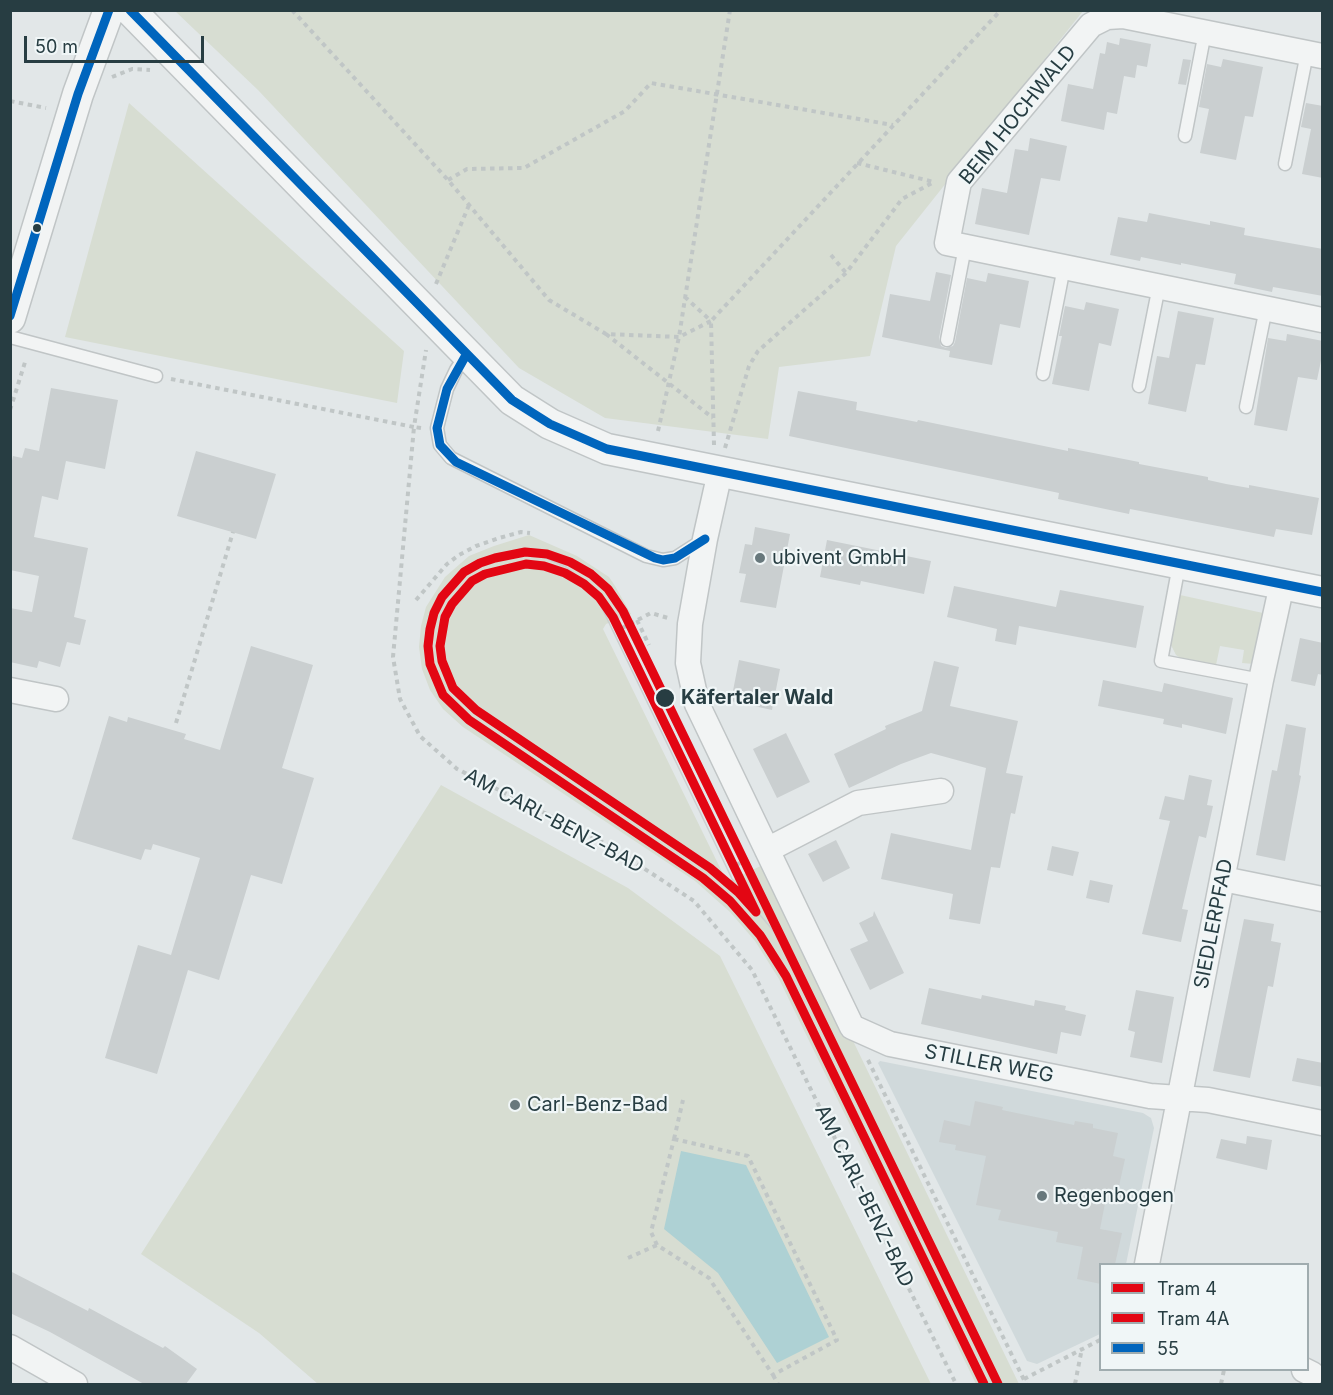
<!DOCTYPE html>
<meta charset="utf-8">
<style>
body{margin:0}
#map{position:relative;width:1333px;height:1395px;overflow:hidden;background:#e2e7e8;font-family:Inter,sans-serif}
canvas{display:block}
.frame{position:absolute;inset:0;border:12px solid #273d42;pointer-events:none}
.legend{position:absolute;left:1099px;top:1263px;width:210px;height:108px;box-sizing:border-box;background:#f0f6f7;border:2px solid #a0acaf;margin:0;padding:8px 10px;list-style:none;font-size:18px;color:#273d42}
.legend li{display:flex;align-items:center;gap:12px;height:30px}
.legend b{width:30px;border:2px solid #a0acaf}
.scale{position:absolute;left:24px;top:36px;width:180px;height:27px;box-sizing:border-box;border:3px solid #273d42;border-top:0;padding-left:8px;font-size:18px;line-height:21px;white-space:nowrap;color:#273d42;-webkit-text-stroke:4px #f0f6f7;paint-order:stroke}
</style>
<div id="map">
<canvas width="1333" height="1395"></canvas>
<div class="frame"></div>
<ul class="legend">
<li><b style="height:8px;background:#e30613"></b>Tram 4</li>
<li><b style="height:8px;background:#e30613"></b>Tram 4A</li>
<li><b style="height:8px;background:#0065bd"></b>55</li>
</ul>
<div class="scale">50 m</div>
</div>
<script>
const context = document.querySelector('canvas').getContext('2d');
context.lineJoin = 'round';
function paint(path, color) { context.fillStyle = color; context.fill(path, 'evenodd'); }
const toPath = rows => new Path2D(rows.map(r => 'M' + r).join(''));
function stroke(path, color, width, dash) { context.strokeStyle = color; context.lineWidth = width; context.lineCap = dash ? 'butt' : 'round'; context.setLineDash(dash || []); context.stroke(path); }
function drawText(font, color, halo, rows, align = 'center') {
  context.font = font + ' Inter,sans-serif'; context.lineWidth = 4.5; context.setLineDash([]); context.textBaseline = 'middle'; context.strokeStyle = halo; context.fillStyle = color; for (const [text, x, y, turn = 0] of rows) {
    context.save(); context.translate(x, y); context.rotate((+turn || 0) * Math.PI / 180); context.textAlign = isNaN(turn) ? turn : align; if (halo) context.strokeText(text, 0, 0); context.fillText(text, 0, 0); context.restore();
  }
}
paint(toPath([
 [880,1061,1143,1113,1151,1118,1154,1128,1126,1264,1100,1264,1100,1334,1037,1364,1027,1361,878,1063]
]), '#d0d9db');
paint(toPath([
 [175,11,1083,11,896,246,870,356,779,367,768,439,605,418,519,368,258,90],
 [129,103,404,351,397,403,65,337],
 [529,535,577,556,609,577,615,586,631,614,606,624,603,629,727,882,767,863,1019,1384,976,1384,779,979,755,941,730,912,695,881,463,727,443,709,430,690,422,669,419,647,421,626,426,607,445,577,469,556,494,546],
 [1180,595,1263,613,1254,664,1242,663,1244,650,1220,646,1216,665,1182,659,1176,655,1170,643],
 [441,785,628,888,720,956,931,1384,318,1384,259,1333,141,1254]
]), '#d7ddd2');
paint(toPath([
 [681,1151,746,1165,829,1337,777,1363,718,1273,664,1229]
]), '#aed1d4');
paint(toPath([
 [1120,38,1151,44,1147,67,1137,65,1135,78,1124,76,1117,114,1107,112,1104,130,1061,121,1068,84,1093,89,1100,53,1105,54,1107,42,1119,45],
 [1183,59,1191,60,1186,85,1178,84],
 [1223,59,1263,67,1253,117,1245,116,1236,160,1200,153,1209,109,1199,107,1207,64,1221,67],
 [1306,103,1323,106,1323,178,1302,174,1311,129,1301,127],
 [1030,138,1067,146,1060,181,1041,178,1029,235,975,224,982,188,1007,193,1015,149,1028,151],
 [1149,213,1210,225,1210,221,1245,228,1244,235,1323,249,1323,296,1273,287,1272,292,1234,284,1236,274,1181,263,1181,265,1141,257,1140,261,1110,255,1118,217,1147,222],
 [936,272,951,275,939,338,941,346,946,348,953,346,955,342,967,278,986,282,988,273,1029,281,1020,328,1000,324,992,365,949,357,950,351,882,337,890,294,930,301],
 [1086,302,1119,309,1111,346,1099,343,1089,391,1052,384,1062,336,1059,336,1065,306,1084,310],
 [1178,311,1214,318,1205,365,1196,364,1186,412,1148,404,1157,356,1169,358],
 [1287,334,1323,341,1323,351,1317,380,1298,377,1287,431,1254,425,1268,338,1286,341],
 [51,388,118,400,105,469,66,461,58,500,42,496,34,537,88,548,74,617,86,620,80,645,67,642,60,667,39,661,37,668,10,662,10,608,32,612,39,576,10,570,10,470,13,456,22,458,25,448,39,451],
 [798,391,857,402,856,410,917,422,918,420,1068,451,1068,448,1139,462,1139,464,1208,477,1208,480,1226,484,1249,488,1249,485,1319,498,1312,535,1276,529,1274,537,1130,509,1129,514,1058,499,1059,493,789,436],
 [196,451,276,474,256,539,177,516],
 [755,527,790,534,776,608,740,602,746,574,739,573,745,544,752,545],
 [827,540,931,561,924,594,861,581,860,585,820,577],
 [954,586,1056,607,1060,590,1144,606,1136,648,1019,626,1016,645,995,641,997,629,947,617],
 [1300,638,1323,643,1323,675,1318,674,1315,686,1291,681],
 [251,646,313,665,282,768,314,778,282,884,251,875,219,980,188,970,157,1074,105,1058,138,945,171,955,200,858,153,844,151,850,145,849,141,860,72,839,109,716,127,722,128,717,186,734,184,739,220,750],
 [739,660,780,669,772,710,731,701],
 [934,661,959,667,950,706,1018,721,1006,773,1023,776,1015,814,1011,813,1000,868,991,867,980,924,949,919,953,894,881,879,891,833,971,850,986,768,931,753,901,764,849,788,834,754,886,729,885,726,922,711],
 [1103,680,1162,692,1164,683,1233,698,1226,734,1182,724,1182,728,1163,724,1164,719,1098,706],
 [1286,724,1306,728,1299,775,1301,776,1285,861,1256,855,1272,770,1277,771],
 [786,733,810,782,777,798,753,749],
 [1189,775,1212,780,1207,805,1213,806,1206,838,1199,836,1182,909,1188,910,1181,942,1142,934,1170,821,1159,819,1165,796,1184,800],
 [836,840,850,868,823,882,808,854],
 [1052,846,1079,852,1073,876,1047,870],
 [1090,880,1113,885,1109,903,1086,898],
 [874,911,904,973,870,990,850,949,868,941,859,923,873,916],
 [1244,919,1274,924,1271,941,1281,943,1273,987,1268,986,1250,1078,1213,1071],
 [929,988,981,999,982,995,1034,1006,1035,1000,1066,1006,1065,1010,1086,1015,1081,1036,1061,1032,1057,1054,921,1024],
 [1136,990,1174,997,1162,1063,1130,1057,1135,1032,1128,1030],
 [1297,1058,1323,1063,1323,1087,1292,1081],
 [975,1101,1003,1107,1002,1110,1074,1125,1075,1121,1093,1124,1093,1128,1118,1133,1113,1156,1125,1159,1117,1195,1107,1193,1100,1229,1122,1233,1115,1264,1101,1264,1101,1284,1077,1279,1083,1247,1056,1242,1058,1232,998,1220,1001,1210,976,1205,986,1156,955,1150,956,1145,939,1142,944,1120,970,1126],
 [1247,1136,1272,1140,1267,1170,1216,1158,1221,1139,1246,1144],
 [10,1271,88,1311,89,1308,163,1348,165,1346,197,1369,186,1384,144,1384,50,1332,10,1313]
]), '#cacfd0');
const service = toPath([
 [1185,136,1205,32],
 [1285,164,1307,53],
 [10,337,156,376],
 [947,340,965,247],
 [466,355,456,370,447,389,437,428,440,445,451,458,646,556,663,560,675,558,703,540],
 [1043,374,1064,267],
 [1139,386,1159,286],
 [1246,407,1266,308],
 [1179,565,1161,661,1261,680]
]);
const minor = toPath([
 [1322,56,1123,16,1107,17,1091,25,959,182,947,243,1322,320],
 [720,472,705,539,690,624,688,663,697,704,852,1027,890,1044,1150,1096,1208,1100,1322,1123],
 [10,690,56,699],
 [767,850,858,803,941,791],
 [1223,879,1322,899],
 [1147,1264,1261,680,1282,584],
 [10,1347,75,1384],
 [1304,1370,1312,1374]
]);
const tertiary = toPath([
 [130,10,512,400,550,424,607,449,1322,592],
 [10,318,78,94,109,10]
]);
stroke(service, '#c0c5c6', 15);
stroke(minor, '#c0c5c6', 27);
stroke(tertiary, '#c0c5c6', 33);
stroke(toPath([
 [292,10,448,180,549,300,606,334,679,337,711,321,685,297],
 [112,77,132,69,150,70],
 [10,101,46,108],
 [857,163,934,182],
 [448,180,467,169,524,168,625,111,651,83,893,125],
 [831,255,846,273],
 [436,284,469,205],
 [606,334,713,418],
 [171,379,414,427,426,350],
 [10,410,26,359],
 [421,428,414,427,393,657,400,699,420,736,457,769,608,845,694,901,752,970,956,1384],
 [658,431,679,337,730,10],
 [714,445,711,321,1001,10],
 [725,448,749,366,758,351,846,273,902,199,934,182],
 [416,600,447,564,459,555,476,546,499,538,521,532,530,533],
 [637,620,649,645],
 [622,628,651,613,668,618],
 [176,723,233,532],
 [736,865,748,859],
 [868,1060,1026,1384],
 [674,1139,748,1156,837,1340,773,1375,709,1278,657,1245,651,1232,674,1139],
 [674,1139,683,1100],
 [628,1258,657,1245],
 [773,1375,778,1384],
 [1024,1379,1100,1340],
 [1075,1384,1082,1348],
 [1221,1384,1224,1370]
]), '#c0c6c6', 4, [4.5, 4.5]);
stroke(service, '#f2f4f4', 12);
stroke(minor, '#f2f4f4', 24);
stroke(tertiary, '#f2f4f4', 30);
stroke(toPath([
 [495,558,525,554,543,557,566,567,585,582,599,602,735,885,781,940,791,956]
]), '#cbcecf', 1.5);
stroke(toPath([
 [130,10,512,400,550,424,607,449,1322,592],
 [10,316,78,94,109,10],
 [466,355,447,389,437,428,440,445,456,462,655,558,663,560,675,558,705,539]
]), '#0065bd', 9);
stroke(toPath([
 [984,1384,786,976,760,935,730,901,703,878,469,720,443,695,430,664,428,646,430,629,434,613,442,597,464,572,480,563,495,558,525,552,547,554,570,562,591,574,608,589,623,611,998,1384]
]), '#e30613', 9);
stroke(toPath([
 [526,564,544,566,565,573,584,584,599,597,613,617,756,912,738,892,710,868,476,710,453,688,442,661,440,646,445,617,452,604,472,581,485,574,526,564]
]), '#e30613', 9);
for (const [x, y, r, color] of [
 [37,228,5,"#273d42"],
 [760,558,6,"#68787c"],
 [665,698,10,"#273d42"],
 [515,1105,6,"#68787c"],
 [1042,1196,6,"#68787c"]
]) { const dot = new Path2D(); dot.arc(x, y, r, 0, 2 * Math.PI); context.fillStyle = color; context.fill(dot); stroke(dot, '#f0f6f7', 2); }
drawText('20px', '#273d42', '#f0f6f7', [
 ["BEIM HOCHWALD",1018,115,-51],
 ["AM CARL-BENZ-BAD",554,821,28],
 ["SIEDLERPFAD",1214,924,-79],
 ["STILLER WEG",989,1064,11],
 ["AM CARL-BENZ-BAD",864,1196,64]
]);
drawText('20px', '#273d42', '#f0f6f7', [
 ["ubivent GmbH",772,558],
 ["Carl-Benz-Bad",527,1105],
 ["Regenbogen",1054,1196]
], 'left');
drawText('bold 20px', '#273d42', '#f0f6f7', [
 ["Käfertaler Wald",681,698]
], 'left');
</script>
